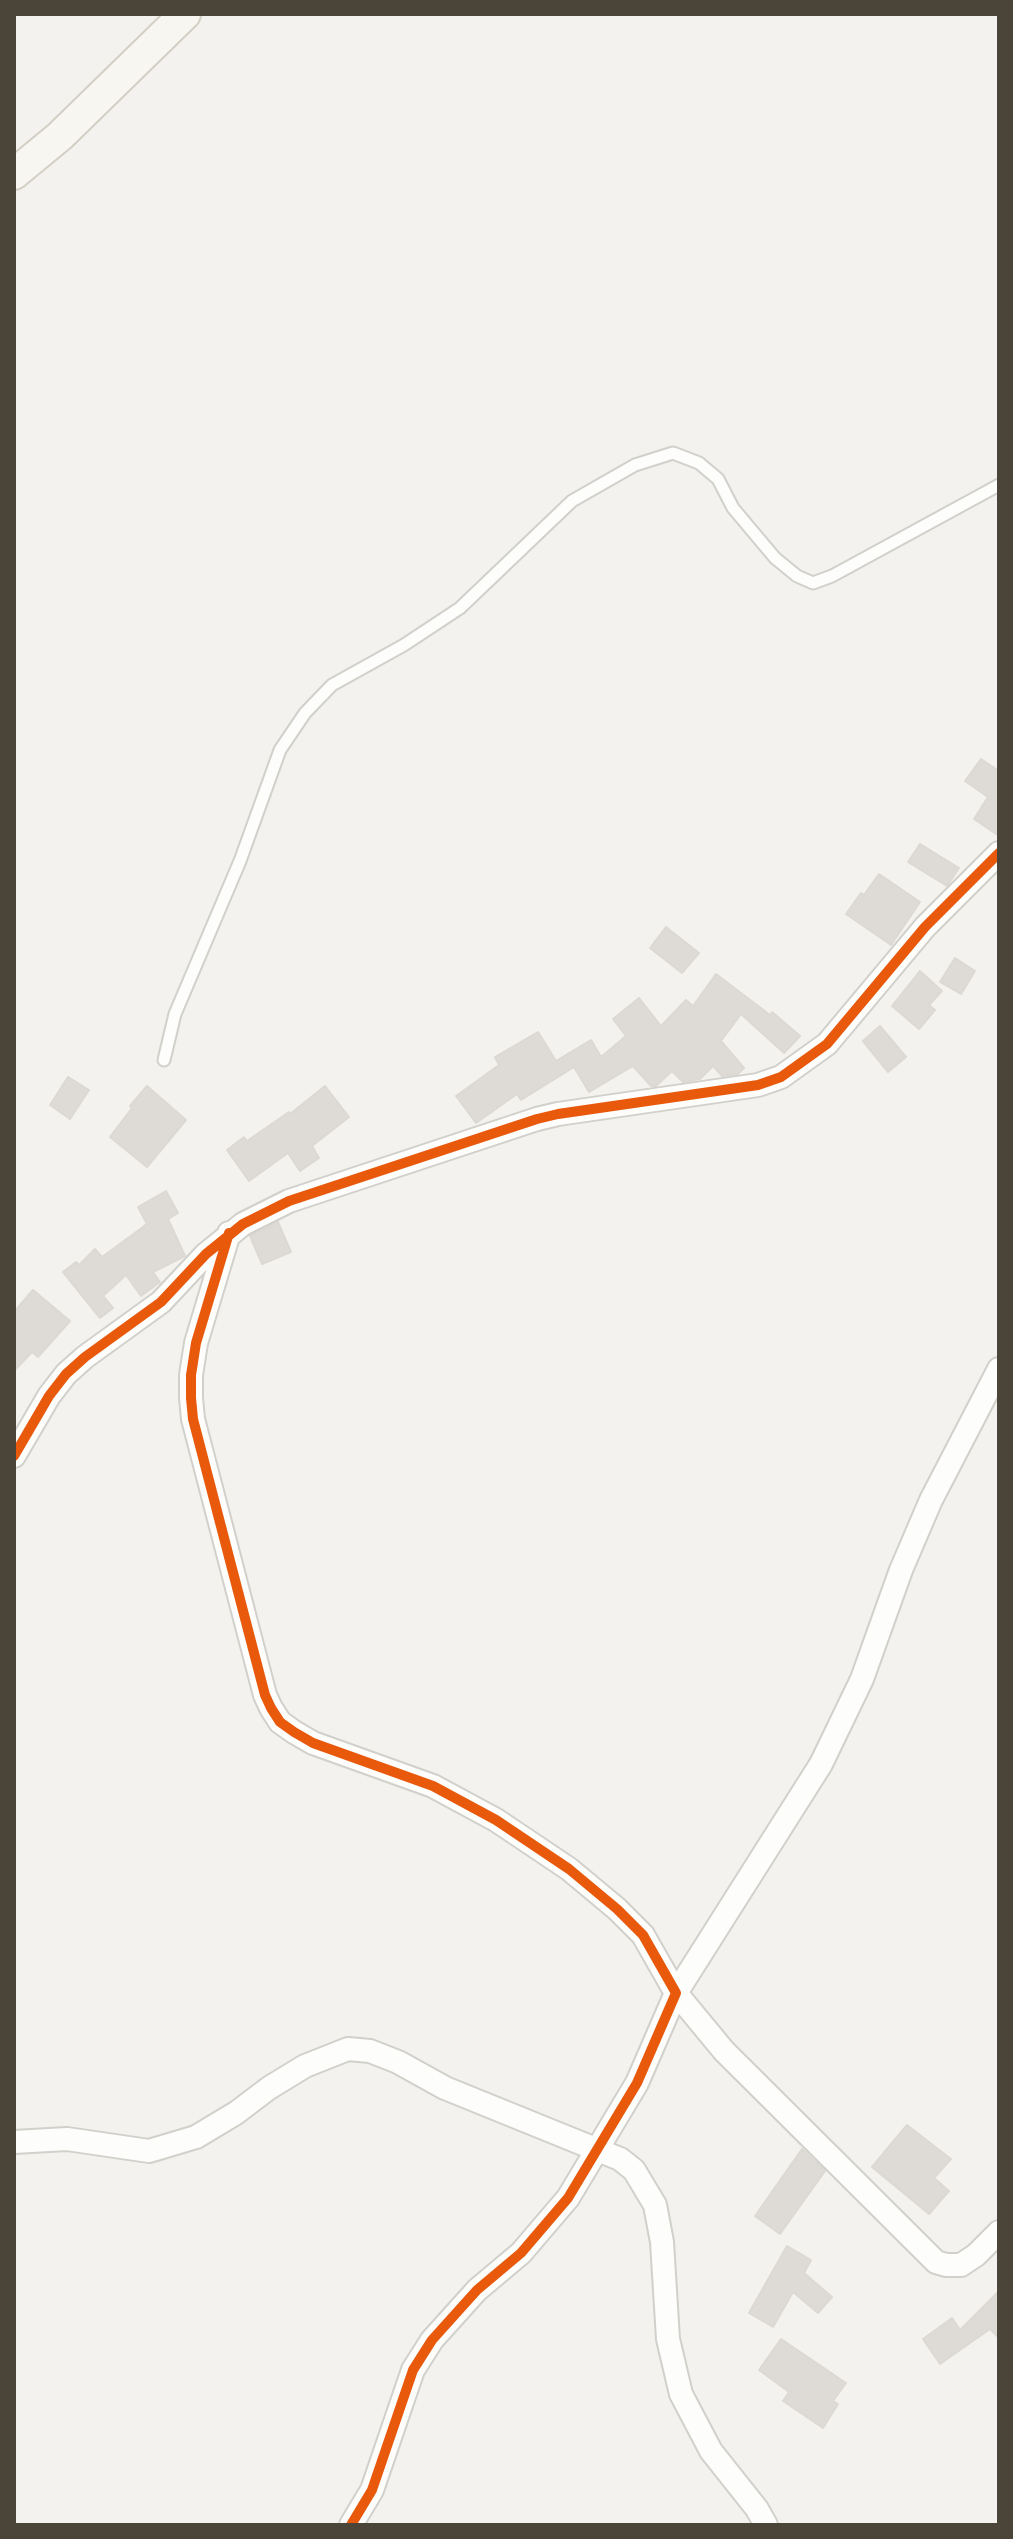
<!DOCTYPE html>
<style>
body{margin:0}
#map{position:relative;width:1013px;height:2539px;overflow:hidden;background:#f4f2ee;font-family:"DM Sans",sans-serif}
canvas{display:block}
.frame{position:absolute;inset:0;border:16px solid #4b4439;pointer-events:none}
</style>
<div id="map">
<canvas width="1013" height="2539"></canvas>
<div class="frame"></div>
</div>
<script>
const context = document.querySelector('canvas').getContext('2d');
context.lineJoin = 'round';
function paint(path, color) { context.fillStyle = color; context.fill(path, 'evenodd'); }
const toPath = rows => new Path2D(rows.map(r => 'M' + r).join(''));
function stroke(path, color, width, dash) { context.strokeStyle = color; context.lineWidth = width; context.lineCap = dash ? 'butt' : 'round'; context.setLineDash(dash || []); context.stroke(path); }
const building = toPath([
 [981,759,999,771,999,836,974,819,988,797,965,781,981,759],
 [920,844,959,868,947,886,908,862,920,844],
 [879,874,920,902,891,945,846,914,861,893,864,895,879,874],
 [666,927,699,953,682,973,650,948,666,927],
 [955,958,975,971,961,994,940,982,955,958],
 [920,971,942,991,929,1005,935,1010,919,1029,892,1006,920,971],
 [716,974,770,1015,772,1012,800,1036,784,1053,741,1014,721,1041,744,1068,738,1074,722,1076,713,1066,700,1079,683,1082,672,1071,656,1086,651,1086,633,1066,589,1092,574,1067,521,1100,517,1094,476,1123,456,1096,499,1065,495,1057,538,1032,556,1061,591,1040,601,1057,626,1036,613,1019,639,998,661,1026,686,1000,693,1006,716,974],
 [880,1026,906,1057,888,1072,863,1041,880,1026],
 [68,1077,89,1090,70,1119,50,1105,68,1077],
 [147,1086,186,1120,147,1167,110,1137,132,1108,130,1106,147,1086],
 [325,1086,349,1117,312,1146,319,1158,300,1171,288,1153,249,1181,227,1150,244,1137,247,1141,289,1112,290,1114,325,1086],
 [166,1191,178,1213,168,1219,185,1256,153,1272,160,1282,141,1296,126,1275,103,1296,113,1308,100,1318,63,1272,76,1262,79,1265,95,1249,102,1257,147,1224,138,1207,166,1191],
 [278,1222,291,1252,262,1264,250,1236,278,1222],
 [33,1290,70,1321,38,1357,32,1352,14,1371,14,1312,33,1290],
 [907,2125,951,2159,934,2178,949,2191,929,2214,872,2167,907,2125],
 [802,2149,825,2171,780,2234,755,2216,802,2149],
 [787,2246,811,2260,804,2273,832,2297,818,2313,793,2292,773,2327,749,2313,787,2246],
 [999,2291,999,2338,990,2329,940,2364,923,2339,952,2318,960,2330,999,2291],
 [781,2339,846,2383,833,2401,838,2404,823,2428,783,2401,789,2392,759,2370,781,2339]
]);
paint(building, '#dedbd6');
stroke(building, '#dcd9d4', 2);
const lane = toPath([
 [164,1060,175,1014,240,861,280,750,305,713,332,685,404,645,460,608,572,501,635,465,673,453,699,463,718,479,733,508,775,558,797,576,813,583,832,576,999,485]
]);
const street = toPath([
 [229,1233,196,1343,191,1375,191,1398,193,1419,265,1695,271,1708,280,1722,294,1732,313,1743,433,1786,496,1820,569,1869,617,1909,643,1935,676,1993,637,2083,568,2198,521,2253,477,2290,432,2340,413,2370,372,2490,351,2525],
 [999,1369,931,1500,901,1570,862,1679,821,1764,676,1993,724,2051,936,2262,946,2265,961,2265,976,2255,999,2232],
 [14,1456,49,1396,66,1374,85,1357,161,1302,206,1254,243,1224,289,1201,537,1119,558,1114,758,1085,781,1077,827,1044,925,927,999,853],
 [14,2142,67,2139,149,2151,196,2137,236,2113,269,2088,305,2066,348,2049,370,2051,398,2062,445,2088,620,2159,634,2170,655,2205,662,2242,668,2339,681,2394,711,2451,757,2509,766,2525]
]);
const secondary = toPath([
 [14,174,60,136,185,14]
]);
stroke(lane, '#d2d0cb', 15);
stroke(street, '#d2d0cb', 26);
stroke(secondary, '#d3cfc5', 34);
stroke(lane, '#fdfdfc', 11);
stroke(street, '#fdfdfc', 22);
stroke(secondary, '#f7f6f1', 30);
stroke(toPath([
 [229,1233,196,1343,191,1375,191,1398,193,1419,265,1695,271,1708,280,1722,294,1732,313,1743,433,1786,496,1820,569,1869,617,1909,643,1935,676,1993,637,2083,568,2198,521,2253,477,2290,432,2340,413,2370,372,2490,351,2525],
 [14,1456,49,1396,66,1374,85,1357,161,1302,206,1254,243,1224,289,1201,537,1119,558,1114,758,1085,781,1077,827,1044,925,927,999,853]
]), '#e8590c', 10);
</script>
